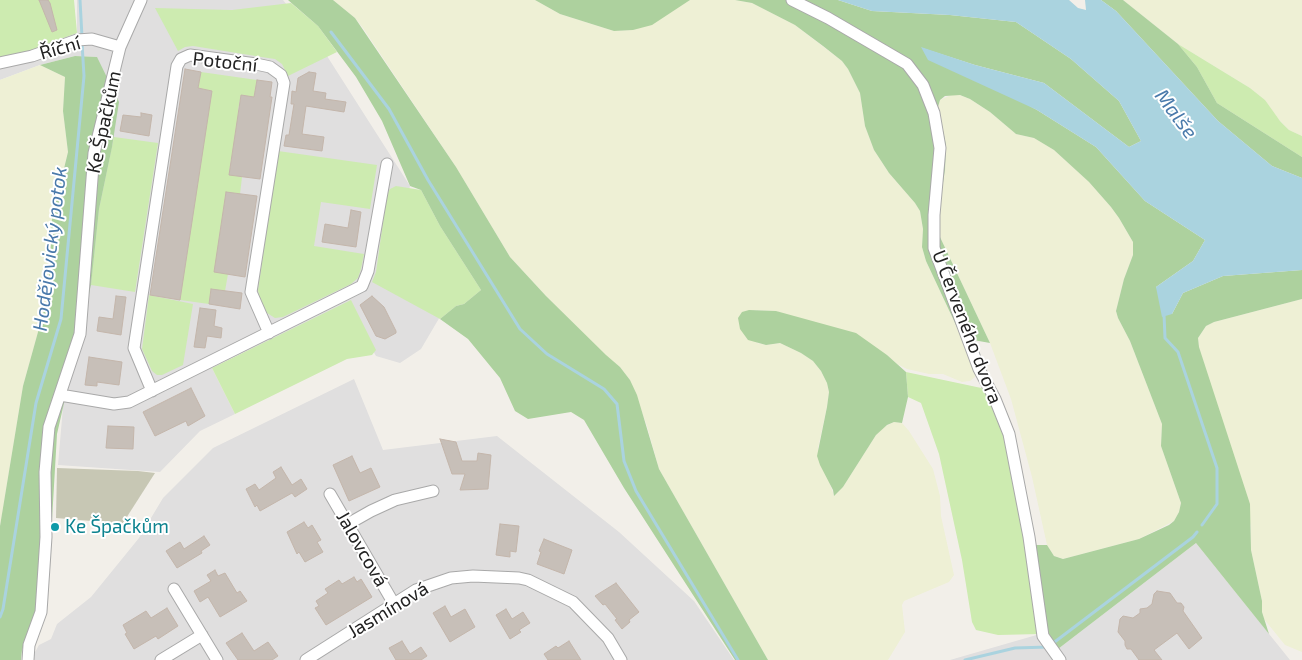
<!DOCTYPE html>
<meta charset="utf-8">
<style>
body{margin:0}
canvas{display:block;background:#f2efe9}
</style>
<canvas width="1302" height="660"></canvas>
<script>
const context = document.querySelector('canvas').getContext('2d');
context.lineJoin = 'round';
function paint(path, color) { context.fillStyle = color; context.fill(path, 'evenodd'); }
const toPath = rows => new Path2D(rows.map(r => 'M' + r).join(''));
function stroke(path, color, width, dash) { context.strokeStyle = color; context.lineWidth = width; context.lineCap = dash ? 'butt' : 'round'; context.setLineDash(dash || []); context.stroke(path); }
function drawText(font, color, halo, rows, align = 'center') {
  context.font = font + ' "Exo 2",sans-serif'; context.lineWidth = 4; context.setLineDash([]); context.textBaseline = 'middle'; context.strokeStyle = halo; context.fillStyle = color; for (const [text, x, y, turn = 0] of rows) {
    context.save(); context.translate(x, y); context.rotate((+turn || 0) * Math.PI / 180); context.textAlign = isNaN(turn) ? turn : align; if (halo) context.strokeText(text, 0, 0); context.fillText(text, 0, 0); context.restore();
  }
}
paint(toPath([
 [77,0,283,0,327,56,410,186,382,282,441,315,421,349,400,363,376,356,347,305,214,366,212,368,235,414,200,431,160,472,58,465,63,407,91,285,95,240,97,57,75,56,40,65,0,80,0,58,77,33],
 [354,379,383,450,497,436,619,532,694,601,734,660,32,660,34,654,39,645,51,639,57,624,91,597,139,538,163,498,213,448],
 [1196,543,1290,660,950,660,1040,634,1058,649]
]), '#e0dfdf');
paint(toPath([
 [57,468,138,471,155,473,123,523,115,523,56,518]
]), '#c7c7b4');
paint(toPath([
 [333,0,535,0,560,14,614,31,633,30,690,0,735,0,752,3,795,25,842,61,848,69,860,93,865,126,874,150,889,173,915,203,920,211,923,229,922,247,926,261,975,367,975,377,970,381,962,382,943,374,929,374,907,369,897,364,887,355,776,311,749,310,757,343,766,345,780,343,801,353,813,361,821,371,827,383,829,392,827,407,818,448,834,496,843,487,876,435,882,428,894,422,902,423,909,431,933,469,940,496,941,516,954,575,949,582,904,601,902,605,905,632,888,660,768,660,659,469,647,426,630,380,620,367,606,356,546,296,510,257,456,167,363,28,355,18],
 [1123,0,1302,0,1302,136,1289,130,1270,110,1265,100,1250,88,1178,44],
 [40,65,65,77,63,111,68,152,52,218,48,296,23,386,0,526,0,80],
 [951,95,960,95,970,99,990,112,1016,134,1034,138,1054,150,1089,182,1111,207,1119,218,1133,242,1133,255,1124,279,1116,311,1118,318,1130,341,1162,424,1161,446,1181,503,1179,512,1174,521,1139,539,1063,559,1054,556,1047,545,1032,477,1011,399,990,343,940,237,937,220,945,170,946,145,938,107,940,100],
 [1302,299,1302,652,1285,645,1264,619,1262,612,1262,601,1251,550,1251,526,1199,347,1198,338,1206,326,1214,322]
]), '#eef0d5');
paint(toPath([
 [0,0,74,0,77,33,23,53,0,58],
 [291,3,318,26,337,52,288,76,282,64,275,59,268,58,193,46,185,47,178,51,155,8,232,10],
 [1178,44,1250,88,1265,100,1280,121,1289,130,1302,136,1302,157,1217,103,1197,67],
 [201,72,257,80,254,97,241,95,238,110,252,112,249,129,236,128,234,143,247,145,231,159,229,174,242,177,240,194,226,192,224,207,219,239,228,274,225,291,211,289,209,304,180,300,182,284,169,282,185,267,209,106,212,91,198,88],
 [114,137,158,143,135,292,91,285,99,209],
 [278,151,377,165,370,209,321,202,314,246,364,254,361,269,358,278,351,284,283,317,275,318,267,313,259,297,258,290],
 [396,186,421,190,440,226,481,290,464,304,456,306,440,319,372,282,376,272,387,194,390,189],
 [149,295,193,304,183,365,162,375,157,375,152,371,142,349],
 [351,300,376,350,372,355,347,359,235,414,212,368],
 [906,372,986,389,1004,433,1028,555,1040,634,998,635,976,630,972,622,962,560,939,454,921,403,908,397]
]), '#cdebb0');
paint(toPath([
 [288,0,333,0,355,18,456,167,510,257,546,296,606,355,620,367,630,380,637,395,659,469,768,660,735,660,624,488,584,420,571,412,528,419,515,411,500,378,468,339,440,319,456,306,464,304,481,290,440,226,421,190,410,186,382,121,356,77,318,26],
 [535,0,690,0,652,25,633,30,614,31,560,14],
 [735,0,838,0,872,11,950,15,1016,22,1071,59,1119,101,1141,141,1129,147,1044,83,975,65,922,48,1037,110,1096,147,1145,201,1205,240,1193,261,1156,287,1172,314,1183,293,1223,276,1302,270,1302,299,1214,322,1206,326,1198,338,1199,347,1250,504,1251,550,1262,601,1262,612,1269,634,1196,543,1058,649,1048,637,1036,545,1047,545,1054,556,1063,559,1139,539,1169,525,1174,521,1179,512,1181,503,1161,446,1162,424,1130,341,1118,318,1116,311,1124,279,1133,255,1133,242,1119,218,1111,207,1089,182,1054,150,1034,138,1016,134,990,112,970,99,960,95,945,96,940,100,938,107,946,145,945,170,937,220,940,237,990,343,962,338,926,261,922,247,923,229,920,211,915,203,889,173,874,150,865,126,860,93,848,69,842,61,823,46,795,25,752,3],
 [1101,0,1123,0,1178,44,1197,67,1217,103,1302,157,1302,178,1272,166,1218,121,1116,11],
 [75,56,97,57,119,102,112,147,99,209,91,285,57,434,52,520,35,617,22,650,21,660,0,660,0,526,23,386,48,296,52,218,68,152,63,111,65,77,40,65],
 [749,310,776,311,856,333,887,355,906,372,908,397,902,423,894,422,887,425,876,435,843,487,834,496,833,490,820,465,817,456,827,407,829,392,827,383,821,371,813,361,801,353,780,343,766,345,748,340,740,329,738,318,742,312]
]), '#add19e');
paint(toPath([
 [838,0,1069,0,1078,8,1086,10,1085,0,1101,0,1116,11,1218,121,1272,166,1302,178,1302,270,1223,276,1183,293,1172,314,1162,317,1156,287,1193,261,1205,240,1145,201,1096,147,1037,110,928,60,921,47,975,65,1044,83,1129,147,1141,141,1119,101,1071,59,1016,22,950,15,872,11]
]), '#aad3df');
stroke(toPath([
 [80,0,82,37],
 [331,32,389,109,428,180,520,329,547,354,604,389,617,404,624,461,636,491,738,660],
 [1164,314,1165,338,1178,352,1217,468,1217,504,1202,525],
 [0,617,3,609,36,403,61,319,84,76,82,43],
 [965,660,1015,648,1048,647,1193,537,1197,532]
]), '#aad3df', 3);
const building = toPath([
 [39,0,48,0,50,3,57,30,52,32,39,0],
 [185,69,201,72,198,88,212,91,180,300,150,295,185,69],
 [309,72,316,73,313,91,326,93,325,99,346,102,344,112,306,106,302,134,324,137,322,151,284,146,286,135,289,135,294,104,291,104,292,91,296,92,298,78,309,72],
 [257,80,272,82,270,97,272,97,260,179,229,175,241,95,254,97,257,80],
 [141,113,152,115,149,136,120,131,123,115,141,117,141,113],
 [226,192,257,196,245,277,214,272,226,192],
 [351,210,361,212,356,247,322,242,325,224,348,228,351,210],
 [211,289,242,293,240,309,209,304,211,289],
 [116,296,126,297,121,335,97,331,99,317,113,319,116,296],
 [372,296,384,307,396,331,396,333,385,339,376,336,360,305,372,296],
 [200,308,216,310,214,326,222,328,221,338,207,336,205,348,194,347,200,308],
 [89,357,122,362,119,385,97,382,97,386,85,385,89,357],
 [191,388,205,416,188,426,186,421,155,436,143,412,191,388],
 [108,426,134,427,133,449,106,448,108,426],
 [440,439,456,442,462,461,477,461,478,453,491,455,488,489,460,490,465,474,452,474,440,439],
 [352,456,360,473,371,468,380,487,349,501,333,465,352,456],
 [281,467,292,485,301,479,307,489,295,497,292,493,260,511,257,505,255,507,246,489,255,484,259,490,276,478,273,472,281,467],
 [304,522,308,528,312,525,321,540,317,542,323,552,305,562,299,552,297,554,287,532,304,522],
 [500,524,519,526,516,552,510,551,510,557,496,555,500,524],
 [204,536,210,545,201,551,202,553,177,568,166,551,180,542,184,549,204,536],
 [544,539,572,550,564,574,537,564,541,552,539,551,544,539],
 [215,570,218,576,225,573,237,593,240,591,247,601,220,617,208,597,200,602,194,591,211,581,207,575,215,570],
 [354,577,357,582,361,579,372,597,326,625,315,608,319,606,316,601,328,593,325,589,339,580,342,584,354,577],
 [616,583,639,612,629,620,630,622,622,629,615,620,617,619,605,604,603,605,595,596,616,583],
 [1157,591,1170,593,1177,603,1181,603,1184,607,1183,611,1202,638,1189,649,1177,633,1154,650,1162,660,1139,660,1131,649,1127,649,1125,645,1125,641,1118,632,1120,619,1123,616,1133,618,1140,613,1140,609,1147,608,1152,604,1154,594,1157,591],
 [445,606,451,617,465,609,475,627,450,642,433,613,445,606],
 [167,608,178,626,158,639,156,636,134,649,125,634,127,633,123,625,146,611,151,618,167,608],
 [506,609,512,619,523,612,530,623,519,630,521,632,510,639,496,615,506,609],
 [242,633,254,651,268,642,278,656,272,660,238,660,226,643,242,633],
 [402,641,410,654,421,647,427,656,421,660,396,660,389,648,402,641],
 [569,641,581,660,548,660,544,654,556,646,558,648,569,641]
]);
paint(building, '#c7bfb8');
stroke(building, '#c4b6ab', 1);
const minor = toPath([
 [792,0,828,18,907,64,923,85,934,113,940,148,934,215,934,248,979,369,995,399,1009,434,1029,537,1043,636,1060,660],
 [0,63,32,56,77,40,92,39,120,47],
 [152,391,134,348,177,66,181,59,190,55,256,64,270,67,281,75,284,83,251,292,269,333],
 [60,395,114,404,129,402,362,286,368,271,387,164],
 [330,494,394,604],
 [348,524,371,511,395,500,433,491],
 [174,589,217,660],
 [28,660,29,645,41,612,46,537,45,472,49,427,80,334,94,153,120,47,141,0],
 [161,660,202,635],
 [306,660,416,590,451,578,473,576,519,578,528,580,573,602,608,638,621,660]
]);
stroke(minor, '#a9a9a9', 13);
stroke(minor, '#fff', 11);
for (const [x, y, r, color] of [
 [55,527,5,"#0f9aa8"]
]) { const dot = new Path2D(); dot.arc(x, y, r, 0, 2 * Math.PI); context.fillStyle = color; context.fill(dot); stroke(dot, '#fff', 2); }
drawText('19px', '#222', '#fff', [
 ["Říční",60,48,-16],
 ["Potoční",225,62,6],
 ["Ke Špačkům",104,122,-78],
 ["U Červeného dvora",967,327,69],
 ["Jalovcová",362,549,60],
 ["Jasmínová",388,610,-31]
]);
drawText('19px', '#0d838f', '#fff', [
 ["Ke Špačkům",65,527]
], 'left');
drawText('italic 20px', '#4a7aab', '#fff', [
 ["Malše",1176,114,53],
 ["Hodějovický potok",50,249,-83]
]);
</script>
